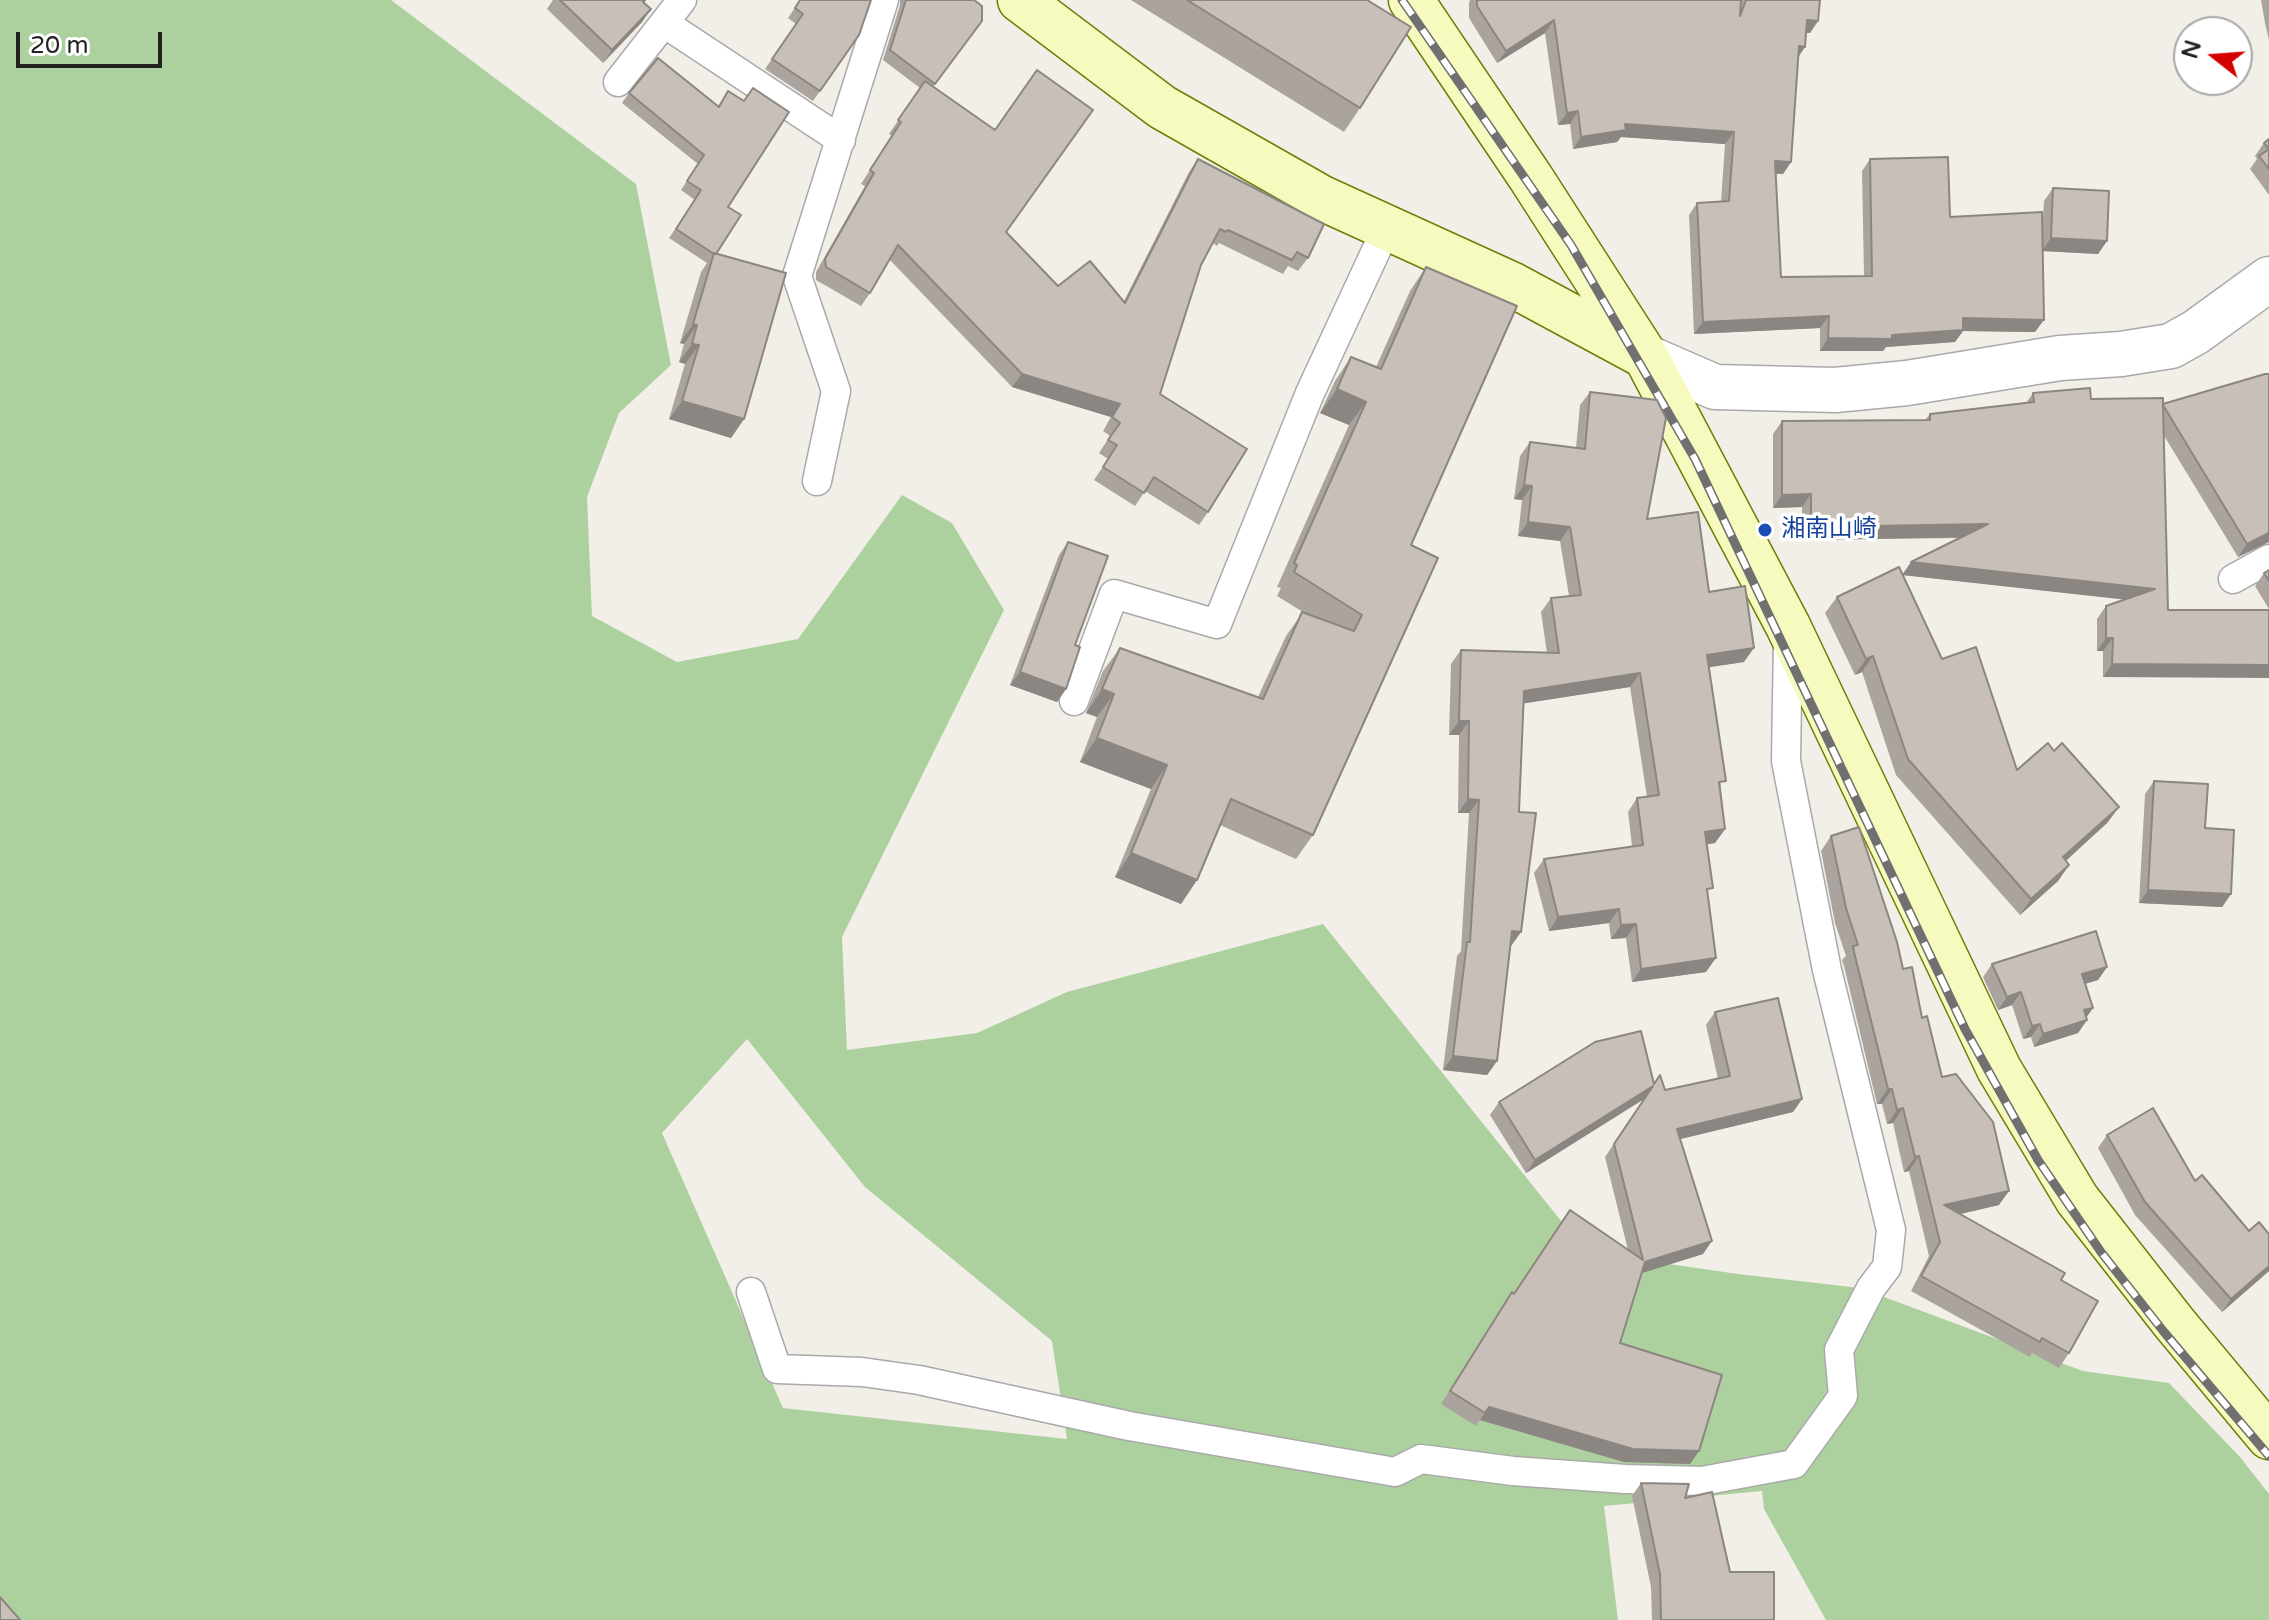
<!DOCTYPE html>
<meta charset="utf-8">
<style>
body{margin:0}
#map{position:relative;width:2269px;height:1620px;overflow:hidden;background:#f2efe9;font-family:"Varela Round",sans-serif}
canvas{display:block}
.north{position:absolute;left:2173px;top:16px;width:80px;height:80px;box-sizing:border-box;background:#fff;border:2px solid #a7a7a7;border-radius:50%;rotate:287deg;font-size:22px;font-weight:700;line-height:32px;text-align:center;color:#222}
.north::after{content:'';display:block;margin:auto;width:28px;height:36px;background:#d40000;clip-path:polygon(50% 0,100% 100%,50% 72%,0 100%)}
.scale{position:absolute;left:16px;top:32px;width:146px;height:36px;box-sizing:border-box;border:4px solid #222;border-top:0;padding-left:10px;font-size:24px;line-height:28px;white-space:nowrap;color:#222;-webkit-text-stroke:6px #fff;paint-order:stroke}
</style>
<div id="map">
<canvas width="2269" height="1620"></canvas>
<div class="north">N</div>
<div class="scale">20 m</div>
</div>
<script>
const context = document.querySelector('canvas').getContext('2d');
context.lineJoin = 'round';
function paint(path, color) { context.fillStyle = color; context.fill(path, 'evenodd'); }
const toPath = rows => new Path2D(rows.map(r => 'M' + r).join(''));
function stroke(path, color, width, dash) { context.strokeStyle = color; context.lineWidth = width; context.lineCap = dash ? 'butt' : 'round'; context.setLineDash(dash || []); context.stroke(path); }
function drawText(font, color, halo, rows, align = 'center') {
  context.font = font + ' "Varela Round","Noto Sans JP",sans-serif'; context.lineWidth = 7; context.setLineDash([]); context.textBaseline = 'middle'; context.strokeStyle = halo; context.fillStyle = color; for (const [text, x, y, turn = 0] of rows) {
    context.save(); context.translate(x, y); context.rotate((+turn || 0) * Math.PI / 180); context.textAlign = isNaN(turn) ? turn : align; if (halo) context.strokeText(text, 0, 0); context.fillText(text, 0, 0); context.restore();
  }
}
paint(toPath([
 [0,0,391,0,636,184,671,365,619,413,587,497,592,616,677,662,798,639,902,495,952,523,1004,610,842,937,847,1050,977,1033,1067,992,1323,924,1586,1252,1738,1274,1860,1288,2083,1371,2169,1383,2240,1457,2269,1494,2269,1620,1826,1620,1764,1509,1762,1491,1604,1506,1618,1620,15,1620,0,1607],
 [747,1039,865,1187,1052,1341,1067,1439,783,1408,662,1133]
]), '#add19e');
const lane = toPath([
 [664,23,841,140],
 [618,82,682,0],
 [817,481,836,391,797,276,884,0],
 [2233,579,2269,559],
 [1074,701,1114,594,1217,624,1310,393,1387,227],
 [751,1292,777,1369,862,1372,919,1380,1129,1426,1395,1472,1421,1459,1513,1471,1625,1479,1702,1481,1794,1464,1843,1396,1839,1350,1871,1288,1887,1267,1891,1230,1827,970,1786,761,1788,639]
]);
const street = toPath([
 [1646,357,1715,387,1835,390,1907,383,2060,358,2121,354,2171,346,2196,332,2269,279]
]);
const secondary = toPath([
 [1020,0,1162,107,1322,198,1513,285,1641,354],
 [1411,0,1531,178,1646,357,1788,626,1999,1069,2077,1199,2175,1324,2269,1437]
]);
stroke(lane, '#a9a9a9', 31);
stroke(street, '#a9a9a9', 47);
stroke(secondary, '#707d05', 47);
stroke(lane, '#fff', 28);
stroke(street, '#fff', 44);
stroke(secondary, '#f7fabf', 44);
const rail = toPath([
 [1402,0,1571,245,1695,459,1965,1029,2038,1160,2101,1252,2164,1332,2269,1456]
]);
stroke(rail, '#707070', 9);
stroke(rail, '#fff', 6, [18]);
paint(toPath([
 [553,0,646,0,644,2,651,9,642,22,603,63,547,9],
 [800,0,859,35,813,101,765,69,796,24,788,18],
 [900,0,974,0,982,21,933,87,1006,232,1058,286,1124,301,1189,172,1198,159,1308,258,1298,271,1288,266,1283,274,1219,243,1217,246,1213,243,1201,265,1160,394,1208,512,1199,525,1145,491,1135,506,1094,480,1108,459,1099,453,1110,436,1103,431,1111,417,1012,387,889,259,870,293,861,306,816,280,816,272,865,186,861,184,892,136,889,134,920,88,883,60,900,5],
 [1131,0,1367,0,1360,108,1344,132],
 [1470,0,1741,0,1740,4,1742,0,1820,0,1818,21,1810,33,1806,32,1805,47,1798,57,1791,162,1783,174,1776,174,1781,277,1864,276,1862,171,1870,159,1950,217,2042,232,2044,201,2053,188,2107,241,2098,254,2043,251,2035,332,1963,331,1955,342,1886,347,1883,351,1820,351,1820,328,1694,334,1689,215,1697,203,1721,202,1725,144,1621,137,1617,142,1573,149,1570,124,1558,125,1545,33,1497,63,1469,18,1469,3],
 [2261,0,2269,0,2269,40,2265,23],
 [728,91,728,207,716,254,744,419,731,438,669,419,685,364,679,362,684,344,680,343,701,272,707,263,669,238,695,200,681,190,698,164,622,103,629,93,718,106],
 [2269,139,2269,195,2250,169,2257,159,2255,156,2264,143],
 [1426,267,1411,545,1313,835,1296,859,1220,825,1197,880,1181,904,1115,877,1151,789,1080,762,1097,717,1086,713,1103,671,1120,648,1258,697,1286,636,1303,612,1277,596,1281,588,1277,587,1349,425,1320,413,1335,381,1351,357,1376,367,1410,291],
 [2269,374,2269,542,2238,557,2163,434,2168,610,2103,677,2103,651,2097,651,2097,619,2106,606,2124,599,1903,575,1942,659,2017,770,2054,751,2119,807,2107,823,2066,861,2069,865,2058,881,2020,915,1896,775,1862,672,1855,675,1825,613,1837,597,1903,575,1962,538,1802,540,1802,507,1773,508,1773,434,1782,421,1925,420,1930,414,2026,403,2033,393,2091,399,2163,404],
 [1590,392,1647,519,1709,592,1744,662,1709,667,1725,829,1715,843,1707,844,1706,972,1632,982,1626,938,1611,939,1609,923,1549,931,1534,873,1544,859,1632,846,1628,812,1637,798,1647,797,1630,687,1524,703,1519,812,1521,932,1511,946,1497,1061,1487,1075,1443,1070,1457,956,1461,951,1469,813,1458,813,1459,735,1449,735,1451,664,1461,650,1547,653,1541,612,1551,598,1569,596,1560,541,1518,536,1522,500,1514,499,1520,456,1530,442,1576,448,1580,405],
 [1068,542,1075,645,1066,689,1057,702,1010,685,1059,555],
 [2269,570,2269,609,2255,586,2264,573],
 [2154,781,2205,828,2231,894,2222,907,2139,903,2145,794],
 [1831,836,1903,969,1922,1018,1942,1077,1999,1205,1960,1214,2061,1280,2069,1353,2059,1368,2032,1353,2030,1357,1911,1291,1929,1256,1909,1171,1904,1172,1893,1123,1887,1124,1882,1104,1877,1104,1844,966,1842,960,1846,956,1835,923,1821,851],
 [1992,964,2107,967,2098,980,2085,984,2093,1008,2086,1018,2087,1020,2078,1033,2034,1047,2031,1037,2023,1039,2012,1005,1998,1010,1983,977],
 [1715,1012,1802,1099,1793,1112,1680,1139,1703,1254,1641,1273,1620,1343,1699,1451,1690,1464,1624,1462,1480,1420,1476,1426,1441,1404,1512,1292,1514,1293,1628,1250,1605,1157,1644,1099,1526,1173,1490,1115,1499,1102,1654,1084,1665,1090,1718,1079,1706,1025],
 [2107,1135,2195,1181,2249,1231,2269,1234,2269,1271,2222,1312,2135,1215,2098,1148],
 [1641,1483,1685,1498,1730,1572,1774,1620,1652,1620,1651,1587,1632,1496]
]), '#aba49e');
paint(toPath([
 [651,9,642,22,603,63,612,50],
 [1554,20,1545,33,1497,63,1506,51],
 [1807,20,1818,21,1810,33,1798,32],
 [1799,46,1805,47,1797,59],
 [1578,111,1570,124,1558,125,1567,113],
 [1625,124,1734,132,1725,144,1621,137,1617,142,1573,149,1581,137],
 [1775,161,1791,162,1783,174,1767,173],
 [2051,238,2107,241,2098,254,2042,251],
 [1829,316,1820,328,1694,334,1703,322],
 [1963,318,2044,320,2035,332,1963,331,1955,342,1886,347,1883,351,1820,351,1828,338,1892,335],
 [693,324,697,325,684,344,680,343],
 [692,344,699,345,685,364,679,362],
 [1022,374,1120,404,1111,417,1012,387],
 [1337,389,1366,402,1349,425,1320,413],
 [682,401,744,419,731,438,669,419],
 [1524,485,1532,486,1522,500,1514,499],
 [1811,494,1802,507,1773,508,1782,495],
 [1528,522,1570,527,1560,541,1518,536],
 [1988,524,1979,537,1802,540,1811,527],
 [2269,533,2269,542,2238,557,2247,544],
 [1911,562,2155,589,2146,602,1902,575],
 [2106,638,2113,638,2103,651,2097,651],
 [1754,648,1744,662,1697,669,1707,655],
 [1873,656,1862,672,1855,675,1866,659],
 [2112,664,2269,665,2269,678,2103,677],
 [1020,672,1066,689,1057,702,1010,685],
 [1640,673,1630,687,1514,705,1524,691],
 [1102,689,1114,694,1097,717,1086,713],
 [1459,721,1469,721,1459,735,1449,735],
 [1097,738,1167,765,1151,789,1080,762],
 [1468,799,1479,800,1469,813,1458,813],
 [2119,807,2107,823,2052,873,2063,857],
 [1725,829,1715,843,1695,846,1705,832],
 [1131,853,1197,880,1181,904,1115,877],
 [2069,865,2058,881,2020,915,2031,899],
 [2148,890,2231,894,2222,907,2139,903],
 [1619,909,1609,923,1549,931,1558,917],
 [1636,924,1626,938,1611,939,1621,925],
 [1512,931,1521,932,1511,946],
 [1716,958,1706,972,1632,982,1641,969],
 [2107,967,2098,980,2073,987,2082,974],
 [2021,992,2012,1005,1998,1010,2007,997],
 [2093,1008,2084,1020,2084,1010],
 [2087,1020,2078,1033,2034,1047,2043,1034],
 [2040,1024,2031,1037,2023,1039,2032,1026],
 [1453,1056,1497,1061,1487,1075,1443,1070],
 [1653,1086,1644,1099,1526,1173,1535,1160],
 [1888,1089,1892,1089,1882,1104,1877,1104],
 [1802,1099,1793,1112,1668,1142,1677,1129],
 [1903,1108,1893,1123,1887,1124,1897,1110],
 [1919,1156,1909,1171,1904,1172,1915,1157],
 [2009,1191,1999,1205,1934,1220,1944,1205],
 [1712,1241,1703,1254,1636,1275,1645,1262],
 [2269,1266,2269,1271,2222,1312,2231,1299],
 [1489,1407,1699,1451,1690,1464,1624,1462,1480,1420]
]), '#8b8681');
const building = toPath([
 [560,0,645,0,643,2,651,9,612,50,560,0],
 [800,0,871,0,859,35,820,91,772,59,803,14,795,8,800,0],
 [906,0,974,0,982,6,982,21,935,84,890,50,906,0],
 [1187,0,1367,0,1411,27,1360,108,1187,0],
 [1477,0,1741,0,1740,16,1746,0,1820,0,1818,21,1807,20,1805,47,1799,46,1791,162,1775,161,1781,277,1872,276,1870,159,1948,157,1950,217,2042,212,2044,320,1963,318,1963,330,1892,335,1892,339,1828,338,1829,316,1703,322,1697,203,1729,201,1734,132,1625,124,1626,130,1581,137,1578,111,1567,113,1554,20,1506,51,1477,6,1477,0],
 [658,58,719,107,728,91,744,101,753,88,789,112,728,207,741,215,716,254,714,254,676,229,701,190,687,181,704,155,629,93,658,58],
 [1037,70,1093,110,1006,232,1058,286,1090,261,1125,303,1198,159,1324,224,1308,258,1297,252,1292,260,1228,230,1226,232,1220,229,1201,265,1160,394,1247,449,1208,512,1154,477,1144,493,1103,467,1117,445,1108,440,1120,423,1112,417,1120,404,1022,374,898,245,870,293,826,267,825,259,874,173,870,170,901,122,898,120,925,81,995,130,1037,70],
 [2269,139,2269,169,2259,156,2269,149,2264,143,2269,139],
 [2053,188,2109,191,2107,241,2051,238,2053,188],
 [714,253,786,273,744,419,682,401,699,345,692,344,697,325,693,324,714,253],
 [1426,267,1517,306,1411,545,1438,558,1313,835,1231,799,1197,880,1131,853,1167,765,1097,738,1114,694,1102,689,1120,648,1263,699,1302,612,1354,631,1362,615,1294,572,1297,565,1294,563,1366,402,1337,389,1351,357,1381,369,1426,267],
 [2265,374,2269,374,2269,533,2247,544,2163,405,2168,610,2269,610,2269,665,2112,664,2113,638,2106,638,2106,606,2155,589,1911,562,1988,524,1811,527,1811,494,1782,495,1782,421,1930,420,1930,414,2034,402,2033,393,2090,388,2091,399,2163,398,2163,404,2265,374],
 [1590,392,1657,400,1666,418,1647,519,1698,512,1709,592,1745,586,1754,648,1707,655,1726,781,1719,782,1725,829,1705,832,1713,888,1707,889,1716,958,1641,969,1636,924,1621,925,1619,909,1558,917,1544,859,1643,845,1637,798,1659,795,1640,673,1524,691,1519,812,1536,813,1521,932,1512,931,1497,1061,1453,1056,1467,942,1470,942,1479,800,1468,799,1469,721,1459,721,1461,650,1559,653,1551,598,1581,595,1570,527,1528,522,1532,486,1524,485,1530,442,1585,449,1590,392],
 [1068,542,1108,556,1075,645,1080,647,1066,689,1020,672,1068,542],
 [1899,567,1942,659,1976,647,2017,770,2048,743,2054,751,2062,743,2119,807,2063,857,2069,865,2031,899,1908,759,1873,656,1866,659,1837,597,1899,567],
 [2269,570,2269,581,2264,573,2269,570],
 [2154,781,2208,784,2205,828,2234,830,2231,894,2148,890,2154,781],
 [1859,827,1897,942,1903,969,1912,967,1922,1018,1927,1016,1942,1077,1956,1074,1993,1122,2009,1191,1944,1205,2065,1273,2061,1280,2098,1301,2069,1353,2042,1338,2040,1342,1921,1276,1940,1242,1919,1156,1915,1157,1903,1108,1897,1110,1892,1089,1888,1089,1854,952,1853,946,1858,945,1846,908,1831,836,1859,827],
 [2096,931,2107,967,2082,974,2093,1008,2084,1010,2087,1020,2043,1034,2040,1024,2032,1026,2021,992,2007,997,1992,964,2096,931],
 [1778,998,1802,1099,1677,1129,1712,1241,1645,1262,1620,1343,1722,1375,1699,1451,1633,1449,1489,1407,1485,1413,1450,1391,1512,1292,1514,1294,1570,1210,1643,1260,1614,1144,1653,1086,1535,1160,1499,1102,1595,1042,1641,1031,1654,1084,1660,1075,1665,1090,1730,1076,1715,1012,1778,998],
 [2153,1108,2195,1181,2202,1175,2249,1231,2259,1222,2269,1234,2269,1266,2231,1299,2145,1202,2107,1135,2153,1108],
 [1641,1483,1689,1484,1685,1498,1712,1492,1730,1572,1774,1572,1774,1620,1661,1620,1660,1574,1641,1483],
 [0,1597,20,1620,0,1620,0,1597]
]);
paint(building, '#c7bfb8');
stroke(building, '#8b8681', 2);
for (const [x, y, r, color] of [
 [1765,530,8,"#1a4fb4"]
]) { const dot = new Path2D(); dot.arc(x, y, r, 0, 2 * Math.PI); context.fillStyle = color; context.fill(dot); stroke(dot, '#fff', 3); }
drawText('24px', '#164399', '#fff', [
 ["湘南山崎",1781,530]
], 'left');
</script>
